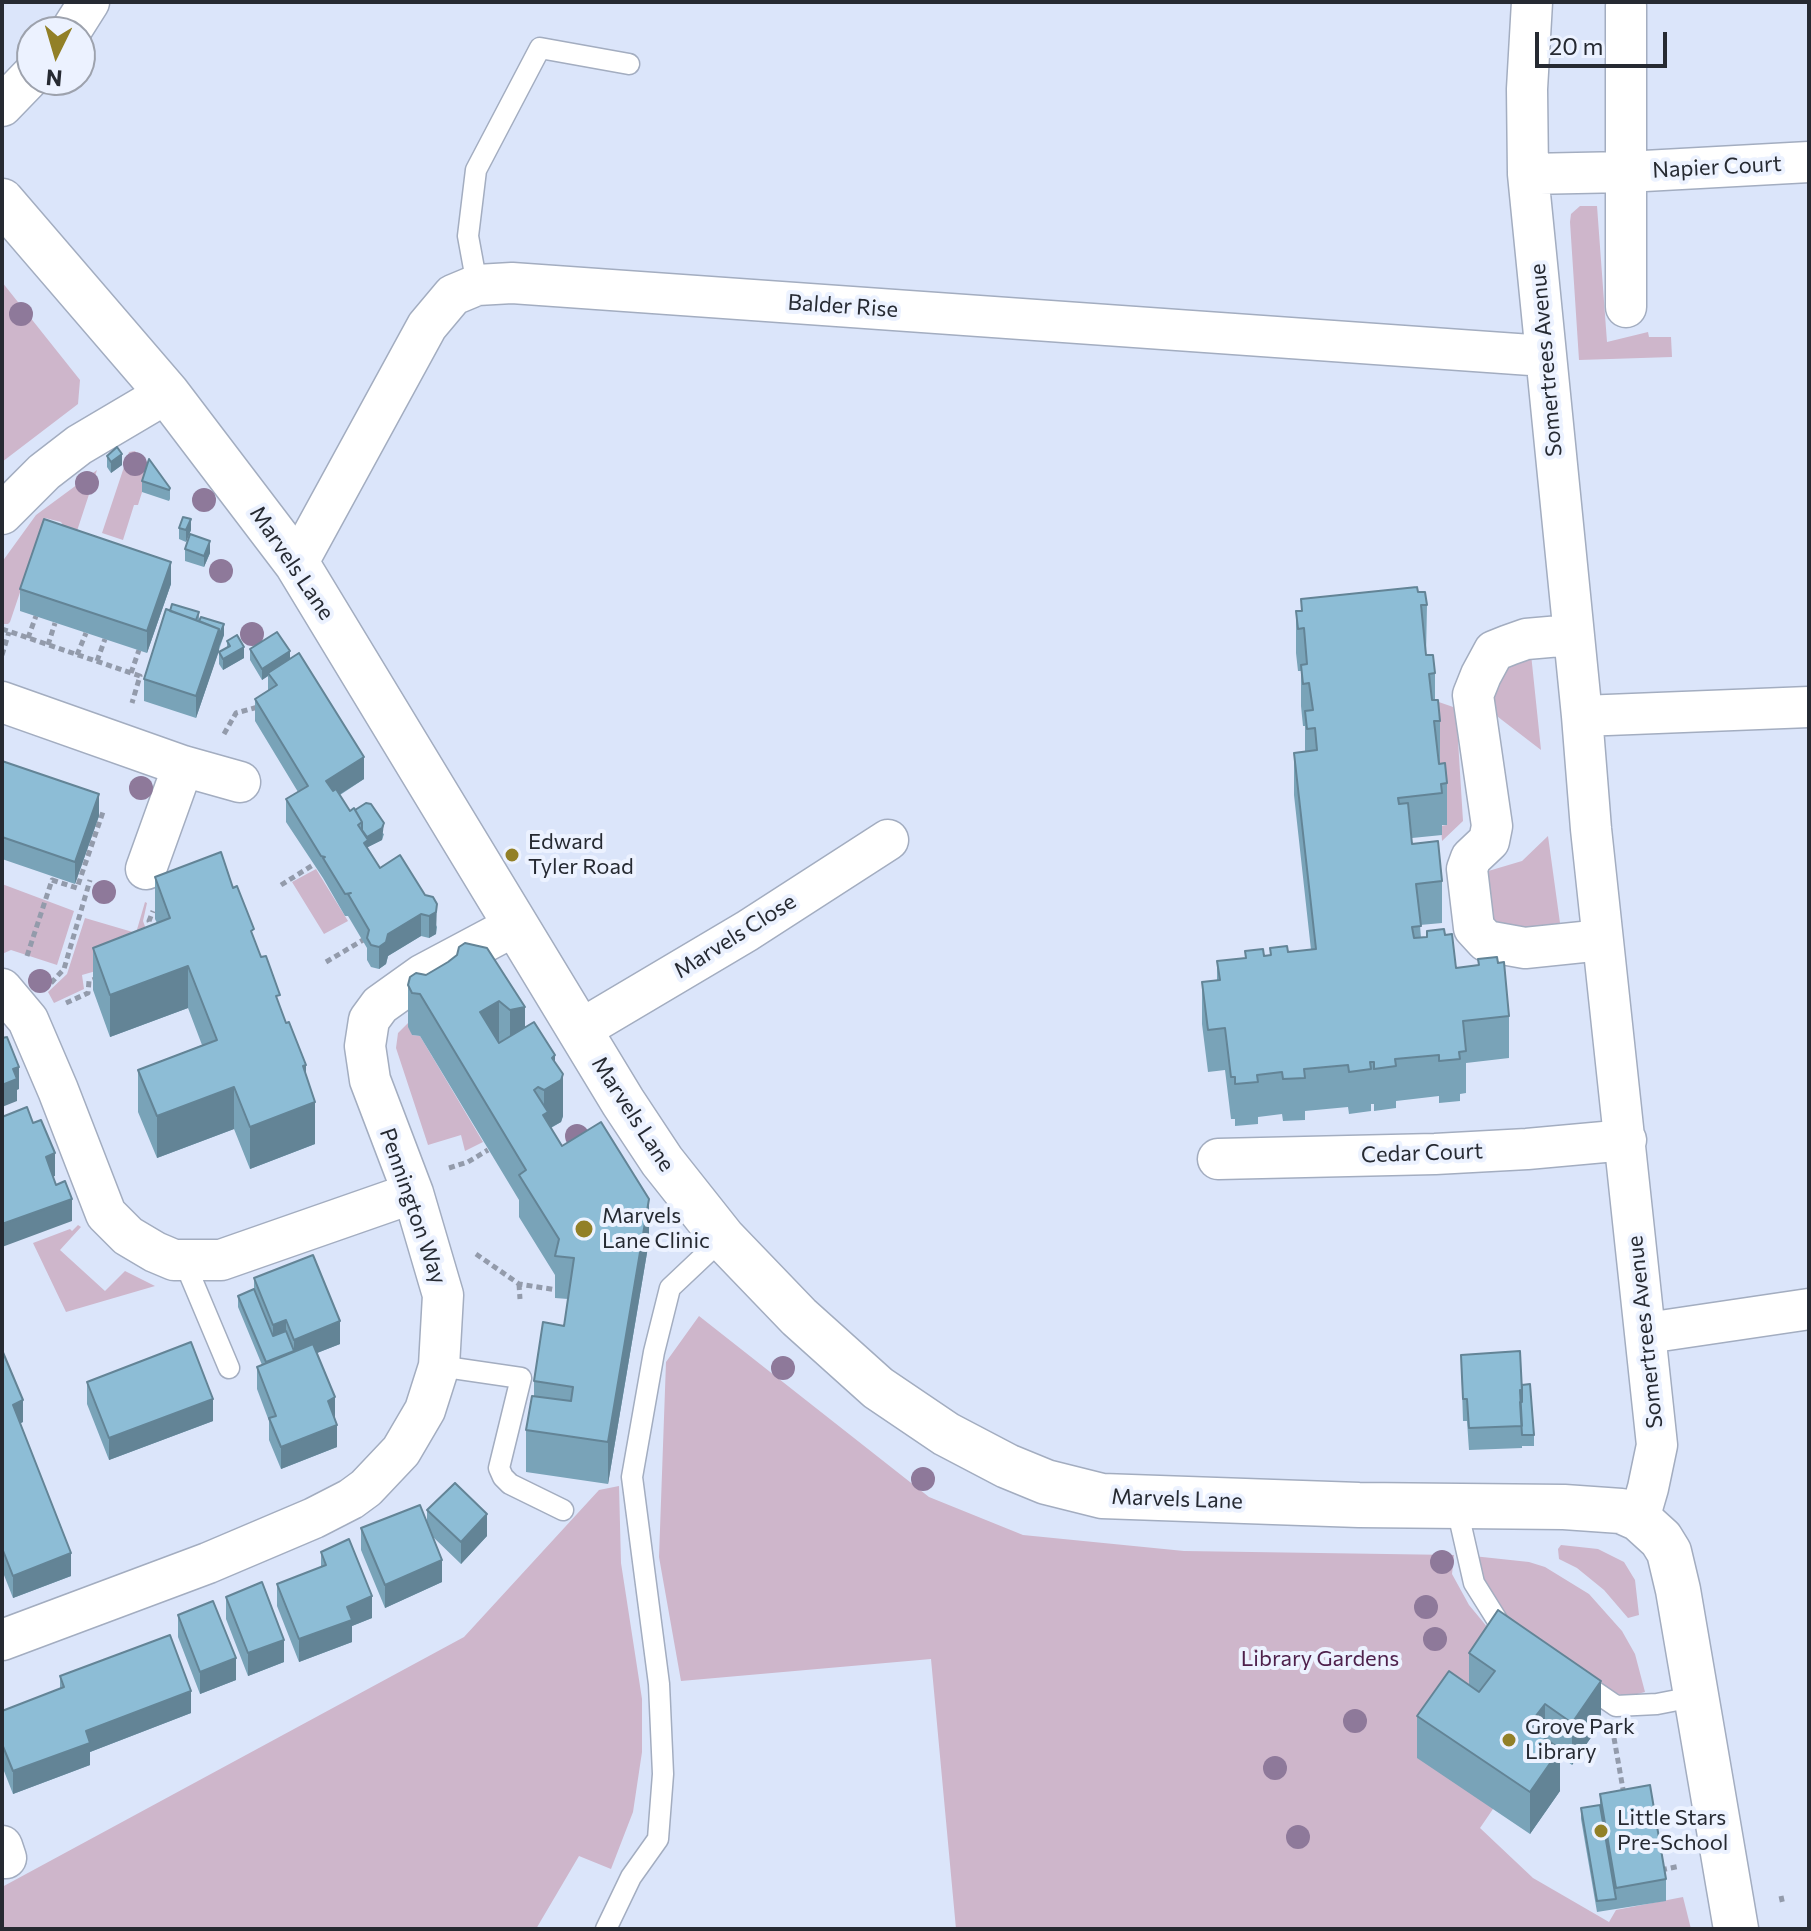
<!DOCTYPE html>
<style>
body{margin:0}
#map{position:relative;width:1811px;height:1931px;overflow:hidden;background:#dbe5fa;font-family:Commissioner,sans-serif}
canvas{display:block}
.frame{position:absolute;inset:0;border:4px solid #262a32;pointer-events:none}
.north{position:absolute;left:16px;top:16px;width:80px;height:80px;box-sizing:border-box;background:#ecf2ff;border:2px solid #9da2ad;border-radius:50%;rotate:185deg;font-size:22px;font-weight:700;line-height:32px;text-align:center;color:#262a32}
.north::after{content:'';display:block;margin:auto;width:28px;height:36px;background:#928027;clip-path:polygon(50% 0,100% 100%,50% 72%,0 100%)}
.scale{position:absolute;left:1535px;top:32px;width:132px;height:36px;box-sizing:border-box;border:4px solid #262a32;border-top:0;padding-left:10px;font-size:24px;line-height:28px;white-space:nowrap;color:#262a32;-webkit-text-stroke:6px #ecf2ff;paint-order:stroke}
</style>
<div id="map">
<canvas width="1811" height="1931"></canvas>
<div class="frame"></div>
<div class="north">N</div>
<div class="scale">20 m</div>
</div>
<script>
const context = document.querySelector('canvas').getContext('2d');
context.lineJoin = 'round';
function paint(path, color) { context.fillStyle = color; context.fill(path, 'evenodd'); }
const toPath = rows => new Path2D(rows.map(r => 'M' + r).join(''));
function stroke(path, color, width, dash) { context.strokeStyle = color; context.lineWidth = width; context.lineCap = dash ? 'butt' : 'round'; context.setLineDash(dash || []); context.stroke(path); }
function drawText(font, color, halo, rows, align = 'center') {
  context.font = font + ' Commissioner,sans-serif'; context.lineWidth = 8; context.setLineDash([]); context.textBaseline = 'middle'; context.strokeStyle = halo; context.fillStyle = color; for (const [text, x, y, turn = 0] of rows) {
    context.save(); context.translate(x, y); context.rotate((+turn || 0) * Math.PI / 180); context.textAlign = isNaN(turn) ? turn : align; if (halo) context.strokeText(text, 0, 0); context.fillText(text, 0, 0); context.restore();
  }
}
paint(toPath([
 [1580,206,1597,206,1607,342,1648,332,1649,337,1671,337,1672,357,1579,360,1570,222,1571,214],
 [2,282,80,380,78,404,2,462],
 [135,451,149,470,138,505,134,505,123,540,102,533,129,452],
 [97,470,76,534,66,530,61,522,45,518,10,622,8,624,2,624,2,562,36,515],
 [1531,654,1541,750,1489,710,1499,672,1515,660],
 [1433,700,1456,708,1463,821,1442,841,1441,826,1446,825,1434,763,1440,763],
 [1548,836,1560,923,1501,931,1494,929,1485,872,1522,861],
 [316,869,348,921,324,934,292,882],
 [2,884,74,911,57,965,11,950,2,954],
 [145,902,147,903,143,921,155,954,82,975,84,989,54,1003,48,992,67,974,85,918,136,933],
 [409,1022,412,1035,420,1036,483,1142,465,1151,461,1135,428,1145,396,1048,398,1033],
 [78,1225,81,1227,60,1250,105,1291,125,1271,155,1286,66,1312,33,1243,70,1229,72,1231],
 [699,1316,929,1497,1023,1535,1184,1551,1454,1555,1452,1574,1469,1605,1498,1640,1464,1692,1493,1809,1480,1828,1533,1878,1609,1922,1616,1910,1683,1897,1691,1929,956,1929,931,1659,681,1681,659,1557,666,1362],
 [619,1486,621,1563,642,1699,642,1752,633,1812,611,1869,579,1856,536,1929,2,1929,2,1887,464,1637,599,1490],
 [1561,1545,1598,1549,1624,1562,1635,1580,1639,1615,1628,1618,1604,1590,1577,1568,1559,1559,1558,1549],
 [1473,1556,1529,1562,1545,1567,1589,1594,1622,1631,1635,1654,1645,1692,1626,1697,1609,1690,1503,1616,1491,1601]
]), '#ceb6cb');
const lane = toPath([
 [477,285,468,236,476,170,540,48,629,64],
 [184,1261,229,1368],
 [439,1366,521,1378,499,1468,503,1477,510,1484,563,1510],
 [1456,1504,1474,1583,1499,1623,1513,1634],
 [1578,1680,1616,1706,1657,1704,1698,1696],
 [606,1929,631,1877,658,1839,663,1774,659,1684,632,1477,654,1352,670,1288,723,1238]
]);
const street = toPath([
 [1532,2,1527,89,1528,174,1582,716,1591,829,1657,1445,1648,1488,1639,1519],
 [70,32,89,2],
 [2,106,32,75],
 [1528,174,1626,172,1809,162],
 [1626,307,1626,6],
 [2,514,44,472,79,445,167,393],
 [297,564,427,326,453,295,477,285,512,283,1545,356],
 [1572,635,1526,639,1509,645,1494,651,1481,675,1473,695,1492,826,1489,841,1471,858,1467,869,1474,928,1486,941,1525,948,1602,940],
 [2,702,183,766,240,782],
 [1582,716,1809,707],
 [146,869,183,766],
 [2,989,28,1020,58,1090,106,1214,128,1236,155,1252,174,1260,221,1260,413,1193],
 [580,1030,747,931,888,840],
 [1218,1159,1435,1154,1527,1149,1626,1140],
 [1647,1333,1809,1309],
 [2,1640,208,1563,314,1518,351,1499,366,1488,401,1451,425,1410,439,1366,443,1295,413,1193,370,1080,365,1046,369,1020,380,1005,422,975,516,925],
 [2,1846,6,1858]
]);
const secondary = toPath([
 [2,201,167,393,297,564,623,1102,662,1161,723,1238,799,1317,878,1388,946,1434,1007,1466,1046,1482,1102,1496,1359,1505,1564,1507,1621,1511,1639,1519,1661,1539,1669,1552,1678,1590,1736,1929]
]);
stroke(lane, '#a3adc0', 23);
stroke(street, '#a3adc0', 43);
stroke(secondary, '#a3adc0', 47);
stroke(toPath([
 [2,629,140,676,132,703],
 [28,638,36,616],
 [48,645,55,623],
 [2,655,9,632],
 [77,655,86,633],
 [97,661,105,639],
 [131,673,139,650],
 [224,734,236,713,258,707],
 [281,885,313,865],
 [153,931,149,921,153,911],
 [27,956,52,880,77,888,104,809],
 [326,962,363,940],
 [51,983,64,969,90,880],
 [66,1003,88,993,89,981,98,978],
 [449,1168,468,1162,488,1150],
 [476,1254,519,1284,557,1290],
 [519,1284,520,1299],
 [1614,1738,1624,1795],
 [1661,1870,1680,1866],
 [1781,1896,1783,1905]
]), '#939bab', 5, [6, 4]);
stroke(lane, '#fff', 20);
stroke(street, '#fff', 40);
stroke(secondary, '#fff', 44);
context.fillStyle = '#8e799a';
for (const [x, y] of [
 [21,314],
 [135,464],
 [87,483],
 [204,500],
 [221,571],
 [252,634],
 [141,788],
 [104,892],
 [40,981],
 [577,1136],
 [783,1368],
 [923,1479],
 [1442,1562],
 [1426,1607],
 [1435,1639],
 [1355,1721],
 [1275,1768],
 [1298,1837]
]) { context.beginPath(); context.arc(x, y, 12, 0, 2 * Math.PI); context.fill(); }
paint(toPath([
 [107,456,122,465,111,473,107,467],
 [142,481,170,488,170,499,169,501,142,492],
 [179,528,191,530,186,542,179,539],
 [185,549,210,553,204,567,185,561],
 [171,584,147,653,20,611,20,589],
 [1418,592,1427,605,1426,655,1435,673,1435,700,1440,721,1440,763,1439,763,1447,783,1447,825,1442,825,1442,835,1412,838,1412,844,1442,881,1442,923,1420,925,1421,938,1445,935,1456,968,1478,965,1478,959,1509,1016,1509,1058,1466,1063,1466,1093,1460,1094,1460,1101,1439,1103,1439,1096,1396,1101,1396,1108,1374,1111,1374,1104,1371,1104,1371,1111,1349,1114,1348,1107,1305,1111,1305,1120,1283,1121,1282,1114,1258,1117,1258,1124,1235,1126,1235,1119,1231,1119,1225,1070,1208,1072,1202,1024,1202,982,1217,980,1217,961,1245,958,1245,951,1264,956,1270,955,1270,948,1288,952,1311,950,1294,795,1294,753,1305,752,1305,726,1303,726,1301,706,1301,671,1298,671,1296,653,1296,611,1301,611,1301,599],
 [170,611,199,612,199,621,224,635,196,718,144,701,144,679],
 [227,641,244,658,223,670,219,664,219,652,227,648],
 [250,649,290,659,364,779,340,795,350,811,384,834,382,840,368,847,368,849,380,868,400,855,437,927,436,934,429,938,421,936,388,956,386,964,379,969,371,967,367,960,367,948,348,916,345,916,323,878,286,822,286,799,298,792,255,721,255,699,268,691,268,676,262,680,250,660],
 [2,761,99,816,75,884,2,859],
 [155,877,233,888,254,940,306,1076,315,1144,250,1169,234,1129,157,1158,138,1112,138,1070,202,1045,188,1008,110,1037,93,990,93,948,157,923,155,919],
 [459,947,555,1062,563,1116,561,1122,551,1128,562,1146,649,1241,608,1484,526,1472,526,1430,534,1396,534,1381,564,1326,568,1299,555,1298,555,1275,519,1217,519,1200,420,1036,412,1035,408,1027,408,985,448,962,457,955],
 [254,1278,340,1344,317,1353,335,1418,337,1447,281,1469,269,1440,269,1421,257,1389,257,1367,262,1365,238,1307,238,1296,254,1289],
 [2,1350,23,1422,20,1423,71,1576,13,1598,2,1570],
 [1461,1355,1522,1385,1534,1435,1534,1446,1522,1446,1522,1448,1469,1450,1467,1421,1463,1421],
 [87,1382,213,1421,109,1460,87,1404],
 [427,1510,487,1536,461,1564,433,1537,442,1582,385,1608,361,1550,361,1528,427,1523],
 [321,1552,372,1618,352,1626,352,1642,299,1662,277,1606,277,1584,321,1567],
 [226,1597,284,1662,248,1676,226,1619],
 [178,1615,236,1680,200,1694,178,1637],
 [1469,1653,1601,1723,1572,1765,1560,1756,1560,1791,1530,1834,1417,1758,1417,1716,1469,1685],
 [60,1676,191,1713,90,1752,90,1765,13,1794,2,1766,2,1711,60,1689],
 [1600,1794,1666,1879,1666,1901,1597,1912,1581,1819,1581,1808,1600,1805]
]), '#79a3b8');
paint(toPath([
 [122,454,122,465,111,473,111,462],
 [191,519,191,530,186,542,186,530],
 [210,541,210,553,204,567,204,556],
 [171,562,171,584,147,653,147,631],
 [224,624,224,635,219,647,219,651,196,718,196,696,219,629],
 [244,647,244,658,223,670,223,659],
 [290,651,290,663,268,673,268,676,262,680,262,669],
 [364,757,364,779,326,803,326,781],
 [99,794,99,816,75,884,75,862],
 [384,823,382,840,368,847,368,862,364,843,367,837],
 [437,904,436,934,429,938,429,916],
 [421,914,421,936,388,956,386,964,379,969,379,947,388,934],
 [188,966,188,1008,110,1037,110,995],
 [499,1001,499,1043,480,1012],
 [525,1007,525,1049,510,1052,510,1010],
 [555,1055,555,1083,563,1074,563,1116,561,1122,548,1129,543,1115,544,1114,544,1090,552,1058],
 [306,1065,306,1106,315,1102,315,1144,250,1169,250,1127,303,1066],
 [19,1067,19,1089,17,1090,17,1101,2,1107,2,1085,13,1069],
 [234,1087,234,1129,157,1158,157,1116],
 [55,1153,55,1176,46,1179,46,1157],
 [72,1199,72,1221,2,1247,2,1224],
 [649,1199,649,1241,608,1484,608,1442],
 [286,1320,286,1342,273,1347,273,1325],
 [340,1321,340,1344,266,1373,266,1362,294,1351,294,1340],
 [335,1397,335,1419,328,1401],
 [213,1399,213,1421,109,1460,109,1438],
 [23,1400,23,1422,13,1427,13,1405],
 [337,1425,337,1447,281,1469,281,1447],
 [487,1514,487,1536,461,1564,461,1542],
 [71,1553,71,1576,13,1598,13,1576],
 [442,1560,442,1582,385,1608,385,1585],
 [372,1596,372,1618,352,1626,352,1642,299,1662,299,1639,347,1607],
 [284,1640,284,1662,248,1676,248,1653],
 [236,1658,236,1680,200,1694,200,1672],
 [1601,1681,1601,1723,1572,1765,1572,1723],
 [191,1691,191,1713,90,1752,90,1765,13,1794,13,1771,86,1731],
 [1545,1704,1545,1746,1528,1726],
 [1560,1749,1560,1791,1530,1834,1530,1792]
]), '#638496');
const building = toPath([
 [117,447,122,454,111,462,107,456,117,447],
 [149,459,170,488,169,490,142,481,149,459],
 [183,517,191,519,186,530,179,528,183,517],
 [44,519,171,562,147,631,20,589,44,519],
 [190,534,210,541,204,556,185,549,190,534],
 [1417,587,1418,592,1425,592,1427,605,1421,605,1426,655,1433,655,1435,673,1429,674,1432,700,1438,700,1440,721,1434,721,1439,764,1445,763,1447,783,1441,784,1442,793,1398,798,1399,804,1408,803,1412,844,1438,841,1442,881,1416,884,1421,926,1412,927,1414,938,1427,937,1427,931,1444,929,1445,935,1452,934,1456,968,1479,965,1478,959,1497,957,1498,963,1504,962,1509,1016,1463,1021,1466,1051,1459,1052,1460,1059,1439,1061,1439,1055,1395,1059,1396,1066,1374,1069,1374,1062,1370,1062,1371,1069,1349,1072,1348,1065,1304,1069,1305,1078,1283,1079,1282,1072,1257,1075,1258,1082,1235,1084,1235,1077,1231,1077,1225,1028,1208,1030,1202,982,1220,980,1217,961,1246,958,1245,951,1263,949,1264,956,1271,955,1270,948,1287,946,1288,952,1316,949,1294,753,1317,750,1315,728,1307,729,1305,711,1313,710,1309,683,1303,684,1301,665,1307,664,1304,628,1298,629,1296,611,1302,611,1301,599,1417,587],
 [172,604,199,612,196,620,170,611,172,604],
 [166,609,219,629,196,696,144,679,166,609],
 [201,617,224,624,219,636,219,629,199,621,201,617],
 [277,632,290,651,262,669,250,649,277,632],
 [237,635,244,647,223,659,219,652,230,646,227,641,237,635],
 [299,653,364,757,326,781,333,791,336,789,350,811,354,808,362,822,358,825,368,840,364,843,380,868,400,855,425,895,433,897,437,904,436,912,429,916,421,914,388,934,386,942,379,947,371,945,367,938,369,930,348,894,351,893,345,894,323,858,325,857,321,856,286,799,308,786,255,699,277,685,268,673,299,653],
 [2,761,99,794,75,862,2,837,2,761],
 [366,803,371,804,384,823,382,828,367,837,362,830,362,822,355,810,366,803],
 [221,852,233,888,237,886,254,929,251,931,261,957,266,956,280,995,276,996,286,1023,289,1022,306,1065,303,1066,315,1102,250,1127,234,1087,157,1116,138,1070,217,1040,188,966,110,995,93,948,170,918,155,877,221,852],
 [465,943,487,948,525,1007,510,1010,499,1001,480,1012,499,1043,534,1022,555,1055,552,1058,563,1074,561,1080,544,1090,538,1087,534,1090,548,1112,543,1115,562,1146,601,1122,649,1199,608,1442,526,1430,532,1396,571,1401,573,1387,534,1381,543,1322,564,1326,574,1258,555,1256,559,1239,519,1175,526,1170,420,994,412,993,408,985,410,977,416,973,426,975,448,962,457,955,459,947,465,943],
 [7,1037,19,1067,13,1069,17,1079,2,1085,2,1038,7,1037],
 [27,1107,33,1123,41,1120,55,1153,46,1157,56,1185,65,1181,72,1199,2,1224,2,1117,27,1107],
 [313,1255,340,1321,294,1340,286,1320,273,1325,254,1278,313,1255],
 [254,1289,273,1336,286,1331,294,1351,266,1362,238,1296,254,1289],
 [191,1342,213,1399,109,1438,87,1382,191,1342],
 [313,1344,335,1397,328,1401,337,1425,281,1447,269,1418,276,1416,257,1367,313,1344],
 [2,1350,23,1400,13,1405,71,1553,13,1576,2,1548,2,1350],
 [1520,1351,1522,1391,1520,1390,1522,1426,1469,1428,1467,1399,1463,1399,1461,1355,1520,1351],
 [1530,1384,1534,1435,1522,1435,1520,1402,1522,1402,1522,1385,1530,1384],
 [455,1483,487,1514,461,1542,427,1510,455,1483],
 [420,1505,442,1560,385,1585,361,1528,420,1505],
 [349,1539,372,1596,347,1607,352,1620,299,1639,277,1584,326,1565,321,1552,349,1539],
 [262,1582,284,1640,248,1653,226,1597,262,1582],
 [213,1601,236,1658,200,1672,178,1615,213,1601],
 [1498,1610,1601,1681,1572,1723,1545,1704,1528,1726,1560,1749,1530,1792,1417,1716,1449,1671,1479,1692,1495,1671,1469,1653,1498,1610],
 [170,1635,191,1691,86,1731,90,1743,13,1771,2,1744,2,1711,64,1687,60,1676,170,1635],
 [1650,1785,1666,1879,1616,1888,1600,1794,1650,1785],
 [1600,1805,1616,1899,1597,1901,1581,1808,1600,1805]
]);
paint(building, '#8dbdd6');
stroke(building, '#638496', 2);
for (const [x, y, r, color] of [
 [512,855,8,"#928027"],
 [584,1229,10,"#928027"],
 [1509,1740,8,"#928027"],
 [1601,1831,8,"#928027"]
]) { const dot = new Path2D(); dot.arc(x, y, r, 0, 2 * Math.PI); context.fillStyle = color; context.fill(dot); stroke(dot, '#ecf2ff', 3); }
drawText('22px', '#262a32', '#ecf2ff', [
 ["Napier Court",1717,167,-3],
 ["Balder Rise",843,306,4],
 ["Somertrees Avenue",1546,360,-95],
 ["Marvels Lane",292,563,56],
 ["Marvels Close",735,936,-32],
 ["Marvels Lane",633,1114,57],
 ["Cedar Court",1422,1153,-2],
 ["Pennington Way",413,1206,71],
 ["Somertrees Avenue",1645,1332,-96],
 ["Marvels Lane",1177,1499,2]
]);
drawText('22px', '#262a32', '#ecf2ff', [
 ["Edward",528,842],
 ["Tyler Road",528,867],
 ["Marvels",602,1216],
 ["Lane Clinic",602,1241],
 ["Grove Park",1525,1727],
 ["Library",1525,1752],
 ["Little Stars",1617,1818],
 ["Pre-School",1617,1843]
], 'left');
drawText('22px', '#4f214c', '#ecf2ff', [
 ["Library Gardens",1320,1659]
]);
</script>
